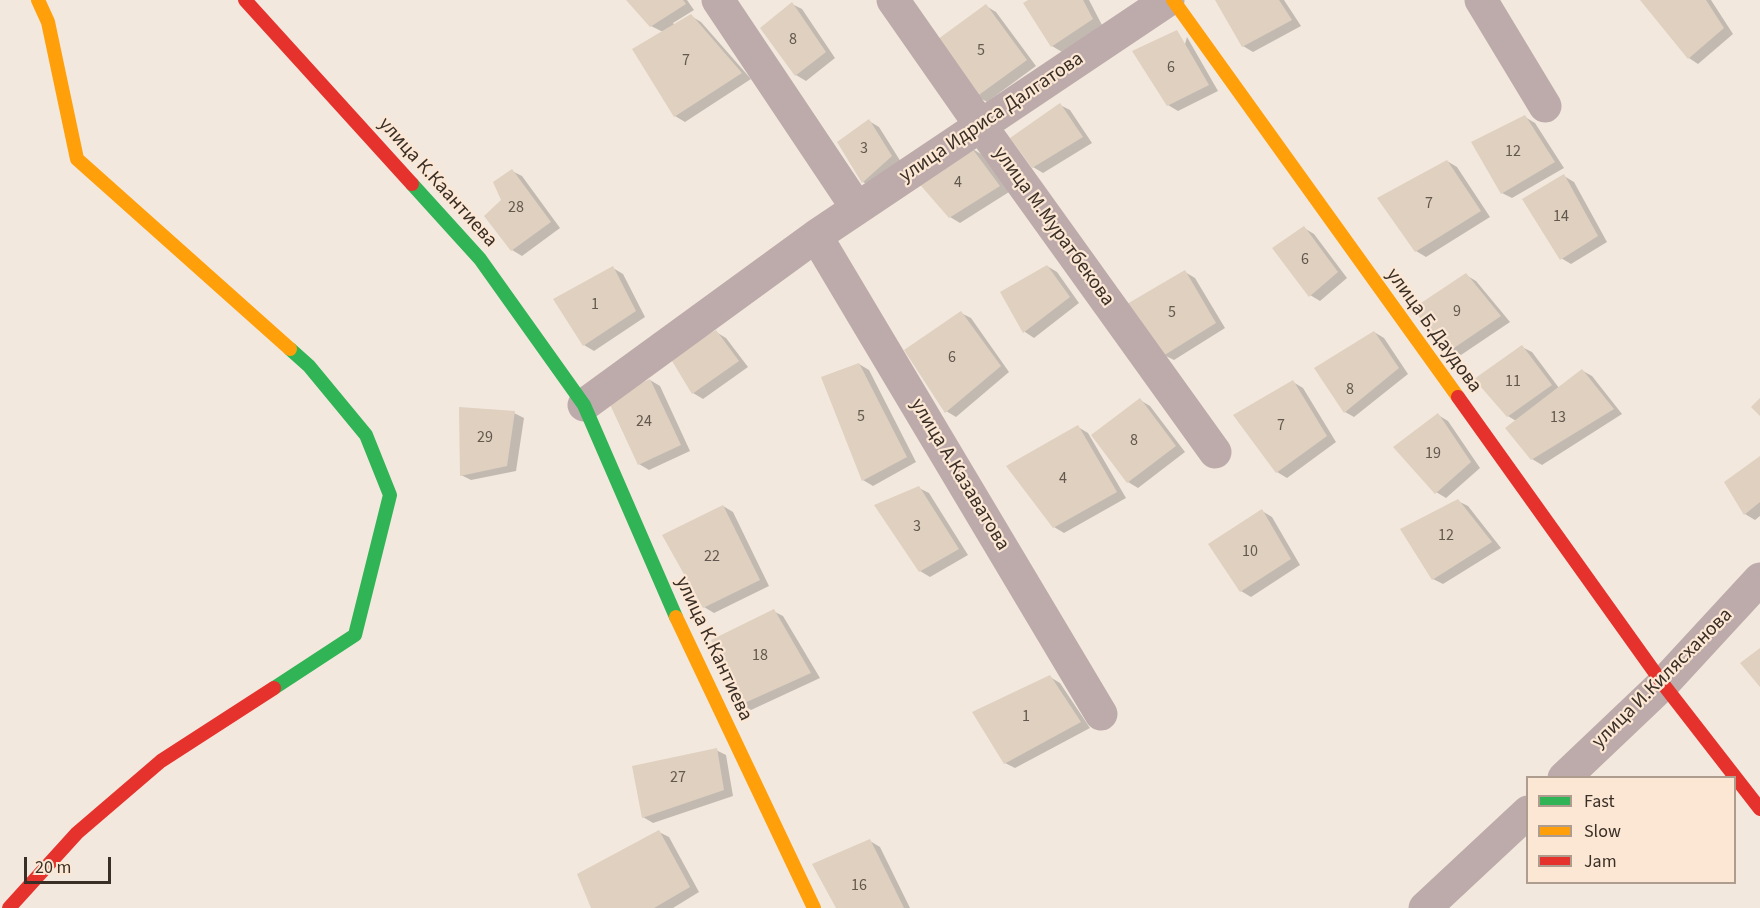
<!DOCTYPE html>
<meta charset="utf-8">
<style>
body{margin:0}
#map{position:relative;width:1760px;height:908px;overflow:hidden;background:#f3e8dd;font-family:"Source Sans 3",sans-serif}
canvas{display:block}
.legend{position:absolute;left:1526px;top:776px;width:210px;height:108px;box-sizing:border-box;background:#fce7d4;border:2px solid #ae9d8e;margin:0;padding:8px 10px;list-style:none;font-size:18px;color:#392f26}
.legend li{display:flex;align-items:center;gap:12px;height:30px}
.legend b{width:30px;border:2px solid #ae9d8e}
.scale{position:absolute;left:24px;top:857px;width:87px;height:27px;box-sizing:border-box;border:3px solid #392f26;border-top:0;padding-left:8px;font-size:18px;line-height:21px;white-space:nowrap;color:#392f26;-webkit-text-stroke:4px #fce7d4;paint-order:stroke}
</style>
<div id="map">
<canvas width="1760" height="908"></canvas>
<ul class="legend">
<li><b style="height:8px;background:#30b455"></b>Fast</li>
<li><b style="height:8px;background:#ff9f0a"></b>Slow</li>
<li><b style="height:8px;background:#e5322d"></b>Jam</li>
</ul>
<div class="scale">20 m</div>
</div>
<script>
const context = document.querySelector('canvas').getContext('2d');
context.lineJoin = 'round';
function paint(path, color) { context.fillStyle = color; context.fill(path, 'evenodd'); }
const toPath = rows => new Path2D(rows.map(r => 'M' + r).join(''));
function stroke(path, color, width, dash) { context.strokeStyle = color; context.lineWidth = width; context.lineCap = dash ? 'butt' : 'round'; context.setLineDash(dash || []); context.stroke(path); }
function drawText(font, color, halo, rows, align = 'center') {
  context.font = font + ' "Source Sans 3",sans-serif'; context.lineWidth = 4.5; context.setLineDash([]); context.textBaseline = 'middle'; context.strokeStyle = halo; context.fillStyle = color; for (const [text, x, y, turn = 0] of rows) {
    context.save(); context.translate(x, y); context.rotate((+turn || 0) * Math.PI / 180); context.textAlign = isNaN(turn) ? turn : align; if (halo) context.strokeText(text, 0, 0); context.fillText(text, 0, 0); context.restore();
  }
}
paint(toPath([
 [628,0,687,0,694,10,673,23,675,26,691,16,701,22,751,79,685,122,675,116,634,49,663,32,651,26],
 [1031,0,1089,0,1102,25,1062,52,1052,46],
 [1217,0,1284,0,1301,26,1253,52,1243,46],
 [1642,0,1711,0,1733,34,1698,64,1689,58],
 [792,4,802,9,835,58,806,81,796,75,762,28],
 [986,6,996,12,1036,66,987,102,977,96],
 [1187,37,1218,91,1178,111,1168,105],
 [1060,105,1070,110,1092,143,1043,173,1033,167],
 [1525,117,1535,123,1564,168,1512,198,1502,193],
 [869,121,879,127,901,162,873,187,863,182],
 [971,148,981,154,1009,192,960,223,950,217],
 [1447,161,1457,167,1490,217,1426,257,1416,251],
 [512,171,522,176,560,228,522,256,512,250,486,216,503,200],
 [1564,176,1574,182,1607,242,1571,264,1561,258],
 [1304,228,1314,234,1347,278,1320,301,1310,295],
 [1047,266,1057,272,1079,303,1034,338,1025,332,1002,293],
 [613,268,623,274,645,317,594,351,584,345],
 [1185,272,1195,278,1225,328,1174,360,1164,355],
 [1466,275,1476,281,1510,322,1461,355,1451,349],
 [961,313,971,318,1009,372,956,417,946,411],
 [716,332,726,338,748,367,703,399,693,393],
 [1374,332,1384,338,1408,374,1354,417,1345,412],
 [1522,347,1532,352,1559,388,1583,371,1592,376,1622,414,1542,465,1532,459,1516,421,1508,416],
 [859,364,869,370,916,462,873,486,863,480,823,378],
 [650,380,660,386,690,451,649,470,639,464],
 [1293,382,1303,388,1336,442,1287,478,1277,472],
 [1140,400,1150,406,1185,452,1138,488,1128,482],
 [514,413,524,418,516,471,471,480,461,475],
 [1438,415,1448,421,1480,468,1446,498,1436,492],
 [1078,427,1088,433,1126,498,1064,533,1054,527],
 [1760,457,1760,516,1755,520,1745,514,1726,483],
 [919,488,929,493,968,555,930,577,920,571],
 [1458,501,1468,506,1501,548,1443,584,1433,579],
 [723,506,733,512,769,586,714,613,704,607],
 [1262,511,1272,517,1300,565,1251,597,1241,591],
 [773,611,783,616,820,678,751,710,741,704],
 [1050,677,1060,683,1090,728,1015,768,1005,763],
 [716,750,726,755,733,796,653,823,643,817],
 [659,832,669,837,699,892,673,908,593,908],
 [870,841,880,847,910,908,838,908]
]), '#0003');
paint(toPath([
 [626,0,683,0,686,4,650,27],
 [1028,0,1083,0,1093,19,1051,47,1023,3],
 [1215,0,1279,0,1292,20,1242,47],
 [1640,0,1706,0,1724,28,1688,59],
 [792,2,826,52,795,76,760,28],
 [986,4,1027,60,976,97,934,42],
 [691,14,742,73,674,117,632,49],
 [1177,30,1209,85,1167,106,1132,51],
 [1060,103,1083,137,1032,168,1010,138],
 [1525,115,1555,162,1501,194,1471,142],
 [869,119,892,156,862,183,837,142],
 [971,147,1000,186,949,218,916,180],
 [1447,160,1481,211,1415,252,1377,198],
 [512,169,551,222,511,251,484,216,501,200,493,182],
 [1564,174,1598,236,1560,260,1522,199],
 [1304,226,1338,272,1309,297,1272,248],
 [1047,265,1070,297,1023,333,1000,292],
 [613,266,636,311,583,346,553,299],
 [1185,270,1216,323,1163,356,1127,304],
 [1466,273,1501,316,1451,350,1412,309],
 [961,311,1001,366,945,413,904,350],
 [716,330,739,361,692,394,669,356],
 [1374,331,1399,368,1344,413,1314,368],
 [1522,345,1552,385,1507,417,1474,379],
 [859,363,907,457,862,481,821,377],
 [1582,369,1614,409,1531,460,1505,428],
 [650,379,681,445,638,465,607,398],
 [1293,380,1327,436,1276,473,1233,415],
 [1140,398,1176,446,1127,483,1091,435],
 [1760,398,1760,416,1751,407],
 [459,407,515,411,507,466,460,476],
 [1438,413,1471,462,1435,494,1393,447],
 [1078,425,1117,492,1053,528,1006,466],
 [1760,456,1760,502,1744,515,1724,482],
 [919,486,959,549,919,572,874,505],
 [1458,499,1492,542,1432,580,1400,529],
 [723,505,760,580,703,608,662,535],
 [1262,509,1291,559,1240,592,1208,544],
 [774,609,811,673,740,705,711,640],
 [1760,648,1760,687,1740,663],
 [1050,675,1081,722,1004,764,972,712],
 [717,748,724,790,642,818,632,766],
 [659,830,690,887,654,908,591,908,577,874],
 [870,839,904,908,836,908,812,864]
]), '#dfd0c0');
stroke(toPath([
 [718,0,857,208],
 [893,0,981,126,1215,452],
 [1481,0,1545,106],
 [816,236,1101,714],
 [584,405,816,236,1168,0],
 [1564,778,1663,684,1760,579],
 [1425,908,1528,812]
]), '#bdabab', 33);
stroke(toPath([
 [412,184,480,259,584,405,676,617],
 [274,688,355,635,390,495,366,435,309,366,290,349]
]), '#30b455', 14);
stroke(toPath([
 [38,0,48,22,77,159,290,349],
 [1173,0,1458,397],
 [676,617,814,908]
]), '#ff9f0a', 14);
stroke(toPath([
 [245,0,412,184],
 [1458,397,1663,684,1760,809],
 [9,908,77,833,161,761,274,688]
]), '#e5322d', 14);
drawText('16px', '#63584d', null, [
 ["8",793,40],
 ["5",981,51],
 ["7",686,61],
 ["6",1171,68],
 ["3",864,149],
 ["12",1513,152],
 ["4",958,183],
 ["7",1429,204],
 ["28",516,208],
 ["14",1561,217],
 ["6",1305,260],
 ["1",595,305],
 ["9",1457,312],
 ["5",1172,313],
 ["6",952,358],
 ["11",1513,382],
 ["8",1350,390],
 ["5",861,417],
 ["13",1558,418],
 ["24",644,422],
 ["7",1281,426],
 ["29",485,438],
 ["8",1134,441],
 ["19",1433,454],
 ["4",1063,479],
 ["3",917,527],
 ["12",1446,536],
 ["10",1250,552],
 ["22",712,557],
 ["18",760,656],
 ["1",1026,717],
 ["27",678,778],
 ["16",859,886]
]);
drawText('20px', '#392f26', '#fce7d4', [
 ["улица Идриса Далгатова",992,118,-34],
 ["улица К.Каантиева",437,183,48],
 ["улица М.Муратбекова",1053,227,54],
 ["улица Б.Даудова",1433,331,54],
 ["улица А.Казаватова",959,475,59],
 ["улица К.Кантиева",713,649,65],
 ["улица И.Килясханова",1663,679,-45]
]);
</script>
